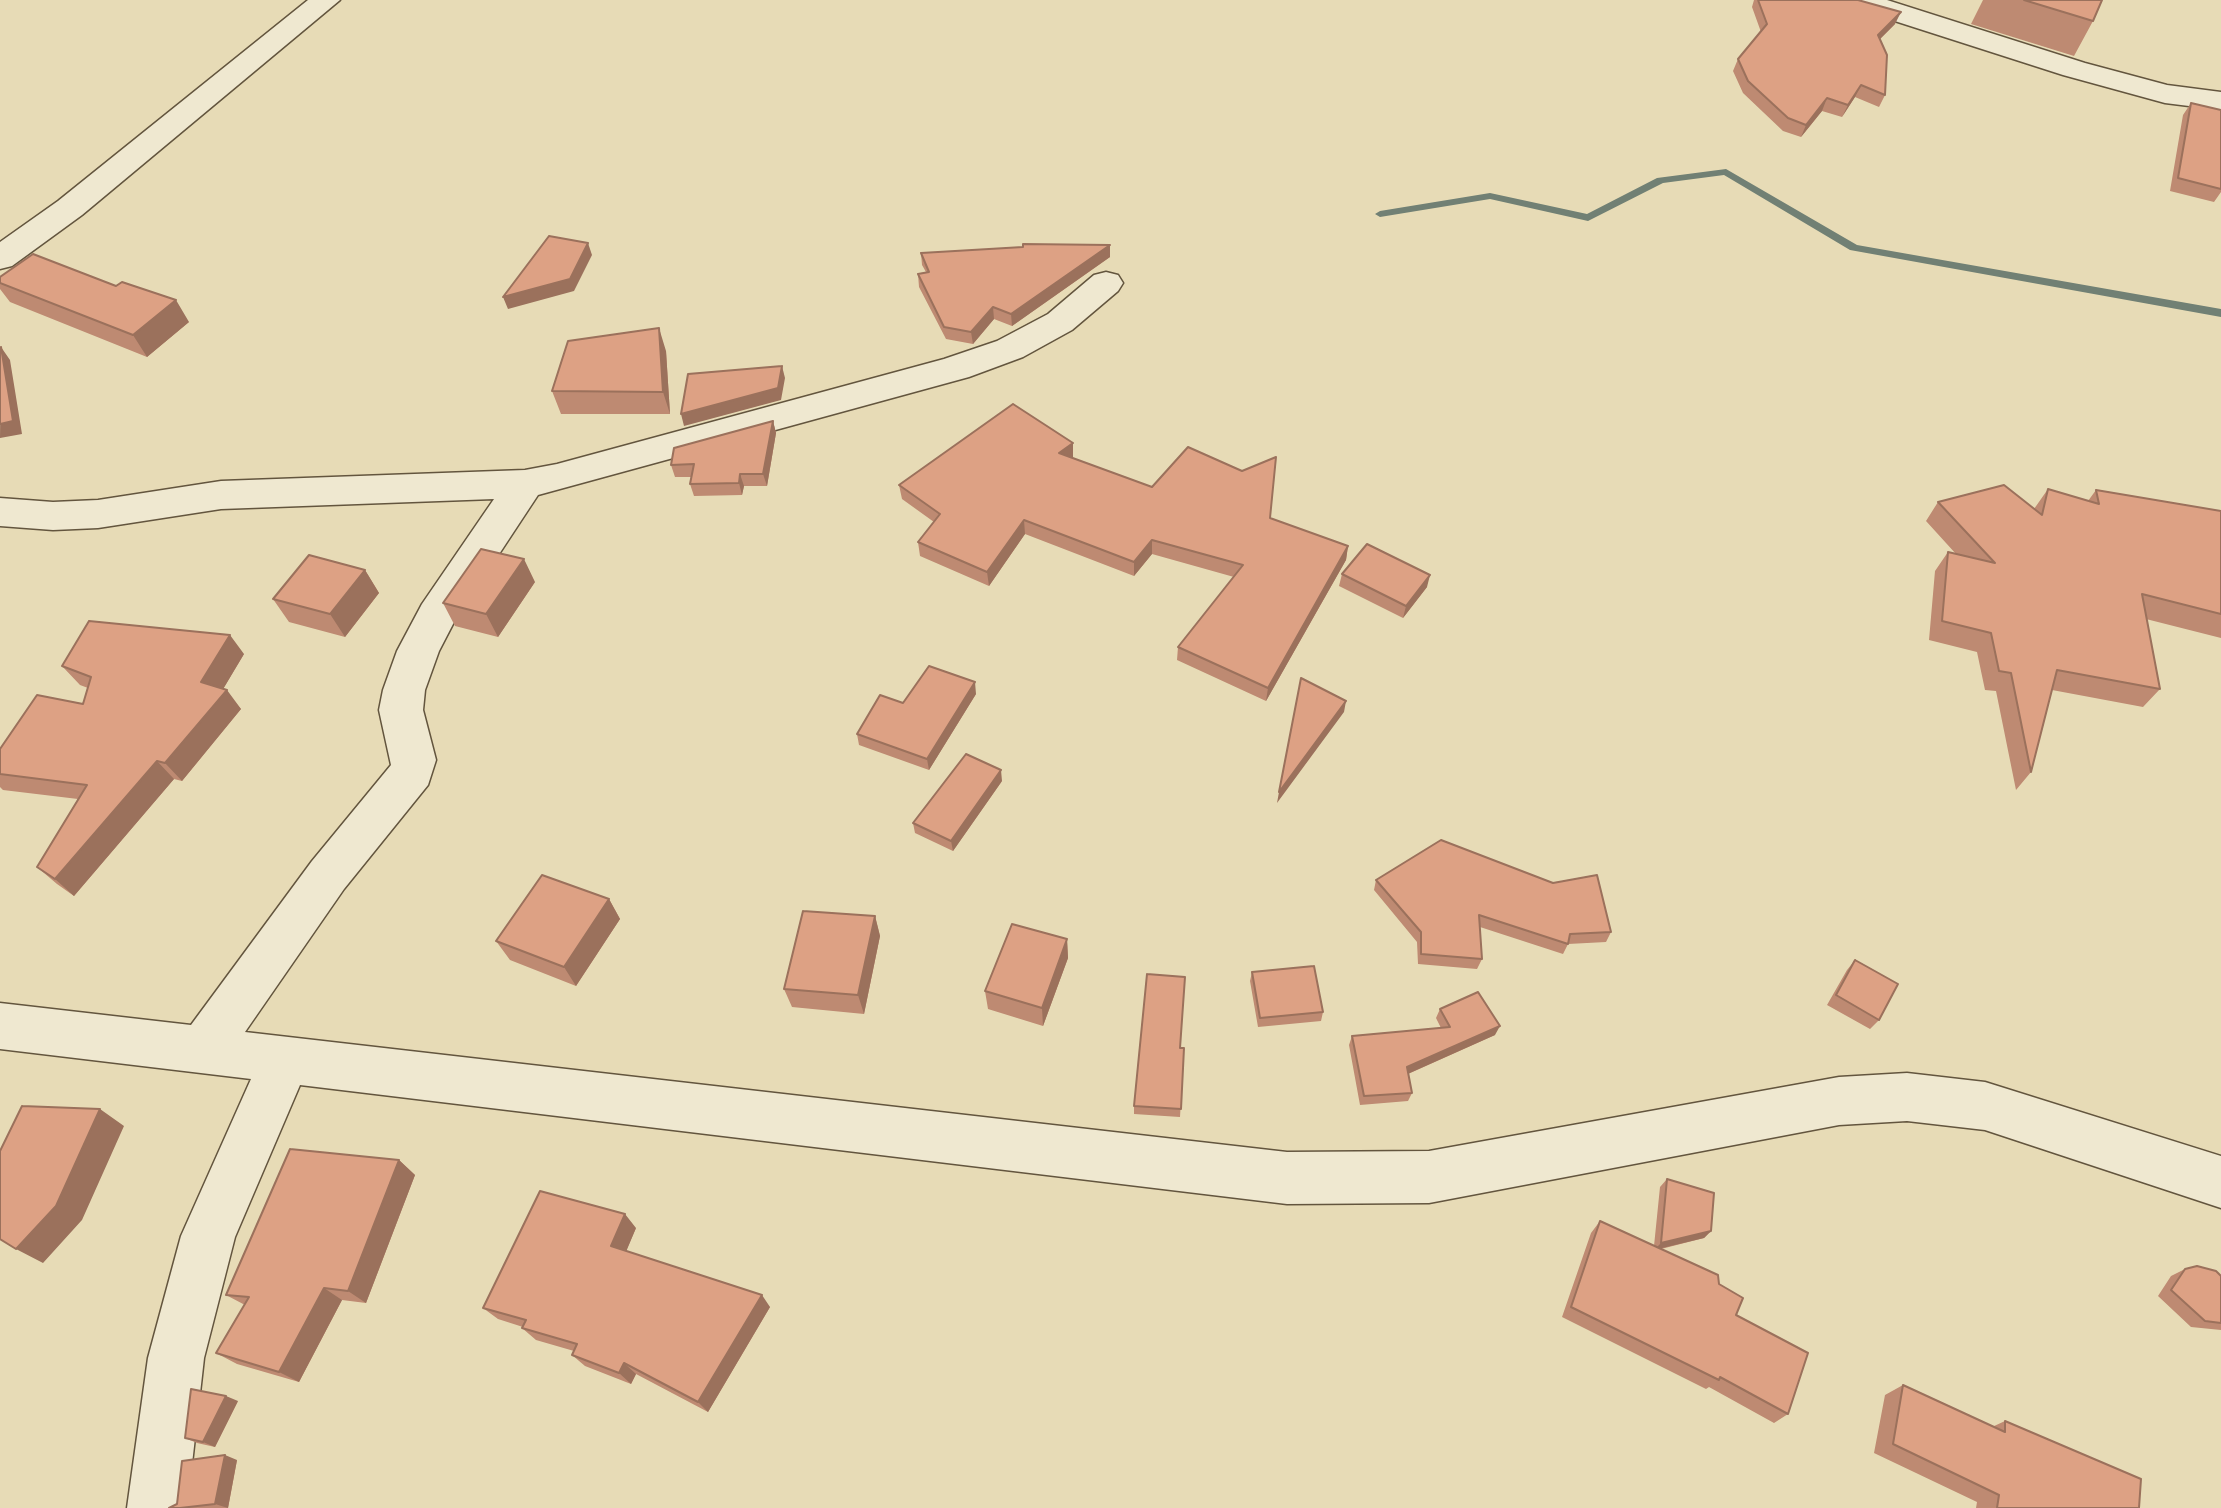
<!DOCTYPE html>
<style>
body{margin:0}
canvas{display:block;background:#e7dbb6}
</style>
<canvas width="2221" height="1508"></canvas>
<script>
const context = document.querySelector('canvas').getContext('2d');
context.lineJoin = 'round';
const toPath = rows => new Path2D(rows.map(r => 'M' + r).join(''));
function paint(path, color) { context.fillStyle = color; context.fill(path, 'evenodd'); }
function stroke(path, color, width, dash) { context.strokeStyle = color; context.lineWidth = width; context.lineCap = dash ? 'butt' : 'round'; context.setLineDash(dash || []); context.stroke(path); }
paint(toPath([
 [1726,169,1857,245,2221,309,2221,317,1850,250,1724,175,1663,183,1588,221,1490,199,1380,217,1375,214,1380,211,1490,193,1587,214,1657,178,1726,169]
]), '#718074');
const minor = toPath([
 [308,0,340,0,82,215,12,266,0,269,0,242,58,201,308,0],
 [1844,0,1887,0,2085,63,2167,85,2221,92,2221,110,2165,103,2063,75,1848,6,1844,0],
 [1106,272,1118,275,1123,283,1118,291,1072,330,1023,357,969,377,538,495,453,624,439,651,425,690,423,710,436,760,428,785,344,889,245,1032,1287,1152,1429,1151,1839,1077,1907,1073,1985,1082,2221,1156,2221,1208,1985,1130,1907,1121,1839,1125,1429,1203,1287,1204,300,1085,235,1237,204,1358,187,1508,127,1508,148,1358,181,1236,251,1079,0,1049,0,1003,191,1025,312,861,391,765,379,710,383,690,397,651,422,604,494,499,221,509,98,528,53,530,0,526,0,498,53,502,98,500,221,481,525,470,557,464,944,359,997,341,1048,314,1094,275,1106,272]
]);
stroke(minor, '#63553e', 3);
paint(minor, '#efe8d0');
paint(toPath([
 [1754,0,1858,0,1895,24,1880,39,1885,95,1879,107,1855,97,1842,117,1822,111,1801,137,1783,131,1743,93,1733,71,1738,59,1761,32,1752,7],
 [1983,0,2102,0,2093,21,2074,56,1971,24],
 [2191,103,2221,110,2221,192,2214,202,2170,191,2183,115],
 [921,253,1110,257,1012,326,994,319,973,344,946,339,919,287,918,274,926,272,922,265],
 [0,277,189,322,147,357,10,302,0,289],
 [666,351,670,414,561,414,552,391],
 [773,421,776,433,767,486,744,486,742,495,694,496,690,484,692,477,675,477,671,465],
 [1073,443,1073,457,1071,458,1152,487,1270,518,1348,546,1346,560,1266,701,1177,660,1178,647,1234,577,1152,554,1134,576,1025,534,989,586,920,556,918,542,934,522,902,499,899,485],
 [2048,489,2088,501,2096,490,2221,511,2221,638,2146,619,2160,689,2143,707,2052,690,2031,772,2016,790,1996,691,1985,690,1977,652,1929,640,1935,571,1948,552,1956,554,1926,521,1938,502,2034,509],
 [365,570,379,593,345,637,289,622,273,599],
 [1342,574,1427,587,1403,618,1339,586],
 [535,582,498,637,455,626,443,603],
 [244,654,223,689,241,709,182,781,174,779,74,896,57,884,37,867,78,799,3,790,0,787,0,749,83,704,88,688,80,685,62,666],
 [976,694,929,770,859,745,857,734,903,703],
 [1002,781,953,851,915,833,913,823],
 [1376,880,1611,932,1606,942,1568,944,1563,954,1480,927,1482,959,1477,969,1418,964,1417,942,1374,890],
 [609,899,620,919,576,986,510,960,496,941],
 [875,916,880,936,864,1014,792,1007,784,989],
 [1067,939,1068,958,1043,1026,988,1009,985,991],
 [1855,960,1879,1020,1870,1029,1827,1005,1847,970],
 [1252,972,1323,1012,1321,1021,1258,1027,1250,981],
 [1440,1009,1495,1035,1408,1074,1412,1093,1408,1101,1360,1105,1349,1045,1352,1036,1441,1028,1436,1018],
 [1180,1048,1184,1048,1180,1117,1134,1114,1134,1106],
 [399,1160,415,1175,366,1303,342,1300,299,1382,237,1364,216,1353,245,1305,226,1295],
 [1667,1179,1711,1231,1704,1238,1661,1249,1719,1284,1736,1315,1788,1414,1774,1423,1709,1387,1706,1389,1562,1317,1591,1233,1600,1221,1654,1246,1660,1187],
 [636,1228,626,1251,770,1307,708,1412,636,1374,631,1384,585,1366,572,1355,574,1351,536,1340,522,1328,523,1327,498,1319,483,1308],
 [2185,1269,2221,1276,2221,1330,2191,1327,2158,1296,2171,1276],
 [1903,1385,1992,1427,2005,1421,2139,1508,1976,1508,1977,1502,1874,1453,1885,1395],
 [238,1401,215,1447,197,1443,185,1438],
 [237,1460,228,1508,180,1508,177,1504]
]), '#be8a72');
paint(toPath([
 [1901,12,1895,24,1872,47,1878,35],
 [1861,85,1855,97,1842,117,1848,105],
 [1827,98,1822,111,1801,137,1806,125],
 [588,243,592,255,574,291,508,309,503,297],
 [1110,245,1110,257,1012,326,1011,314],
 [176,300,189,322,147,357,133,335],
 [993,307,994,319,973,344,971,332],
 [659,328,666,351,670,414,663,392],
 [1,347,10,360,22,434,0,438],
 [782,366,785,378,781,400,684,426,681,414],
 [773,421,776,433,767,486,763,474],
 [1073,443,1073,457,1059,467,1059,453],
 [740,474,744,486,742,495,739,483],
 [1024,520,1025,534,989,586,987,572],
 [1152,540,1152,554,1134,576,1134,562],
 [1348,546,1346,560,1266,701,1268,688],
 [524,559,535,582,498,637,486,614],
 [365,570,379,593,345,637,330,614],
 [1430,575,1427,587,1403,618,1406,606],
 [230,635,244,654,216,701,201,682],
 [975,682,976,694,929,770,927,759],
 [227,690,241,709,182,781,165,763],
 [1346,701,1344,712,1277,803,1279,792],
 [157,761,174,779,74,896,55,879],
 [1001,770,1002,781,953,851,951,841],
 [609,899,620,919,576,986,564,967],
 [875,916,880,936,864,1014,858,995],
 [1067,939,1068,958,1043,1026,1042,1008],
 [1500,1026,1495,1035,1403,1076,1407,1067],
 [100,1109,124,1126,82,1220,43,1263,16,1249],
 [399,1160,415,1175,366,1303,348,1291],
 [625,1214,636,1228,623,1259,611,1246],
 [1711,1231,1704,1238,1654,1250,1661,1243],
 [324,1288,342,1300,299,1382,279,1372],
 [762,1295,770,1307,708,1412,698,1402],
 [624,1363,636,1374,631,1384,619,1373],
 [226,1396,238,1401,215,1447,203,1442],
 [225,1455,237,1460,228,1508,215,1504]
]), '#9b715c');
const building = toPath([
 [1758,0,1858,0,1901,12,1878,35,1887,55,1885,95,1861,85,1848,105,1827,98,1806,125,1788,118,1748,81,1738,59,1767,24,1758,0],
 [2024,0,2102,0,2093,21,2024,0],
 [2191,103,2221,110,2221,189,2178,178,2191,103],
 [549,236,588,243,570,279,503,297,549,236],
 [1023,244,1110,245,1011,314,993,307,971,332,944,327,918,274,929,272,921,253,1023,247,1023,244],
 [33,254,116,286,122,282,176,300,133,335,0,283,0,277,33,254],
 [659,328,663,392,552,391,568,341,659,328],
 [1,347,13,421,0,424,0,348,1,347],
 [782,366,778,388,681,414,688,374,782,366],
 [1013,404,1073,443,1059,453,1152,487,1188,447,1242,471,1276,457,1270,518,1348,546,1268,688,1178,647,1243,565,1152,540,1134,562,1024,520,987,572,918,542,940,514,899,485,1013,404],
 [773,421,763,474,740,474,739,483,690,484,694,464,671,465,674,448,773,421],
 [2004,485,2042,515,2048,489,2099,504,2096,490,2221,511,2221,614,2142,594,2160,689,2057,670,2031,772,2011,673,1999,671,1991,633,1942,621,1948,552,1995,563,1938,502,2004,485],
 [1367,544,1430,575,1406,606,1342,574,1367,544],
 [481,549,524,559,486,614,443,603,481,549],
 [309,555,365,570,330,614,273,599,309,555],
 [89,621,230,635,201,682,227,690,165,763,157,761,55,879,37,867,87,785,0,774,0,749,37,695,83,704,91,677,62,666,89,621],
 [929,666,975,682,927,759,857,734,880,695,903,703,929,666],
 [1301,678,1346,701,1279,792,1301,678],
 [966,754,1001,770,951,841,913,823,966,754],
 [1441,840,1553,883,1597,875,1611,932,1570,934,1568,944,1479,915,1482,959,1421,954,1421,932,1376,880,1441,840],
 [542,875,609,899,564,967,496,941,542,875],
 [803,911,875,916,858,995,784,989,803,911],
 [1012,924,1067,939,1042,1008,985,991,1012,924],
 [1855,960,1898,984,1879,1020,1836,995,1855,960],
 [1314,966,1323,1012,1260,1018,1252,972,1314,966],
 [1147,974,1185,977,1180,1048,1184,1048,1181,1109,1134,1106,1147,974],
 [1478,992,1500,1026,1407,1067,1412,1093,1364,1096,1352,1036,1450,1027,1440,1009,1478,992],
 [22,1106,100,1109,56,1206,16,1249,0,1239,0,1151,22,1106],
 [290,1149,399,1160,348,1291,324,1288,279,1372,216,1353,249,1297,226,1295,290,1149],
 [1667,1179,1714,1193,1711,1231,1661,1243,1667,1179],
 [540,1191,625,1214,611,1246,762,1295,698,1402,624,1363,619,1373,572,1355,577,1344,522,1328,526,1320,483,1308,540,1191],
 [1600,1221,1718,1275,1719,1284,1743,1298,1736,1315,1808,1353,1788,1414,1720,1377,1719,1380,1571,1307,1600,1221],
 [2197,1266,2216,1271,2221,1276,2221,1323,2205,1321,2171,1290,2185,1269,2197,1266],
 [1903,1385,2005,1432,2005,1421,2141,1479,2139,1508,1997,1508,1999,1495,1893,1444,1903,1385],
 [191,1389,226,1396,203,1442,185,1438,191,1389],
 [225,1455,215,1504,180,1508,169,1508,177,1504,182,1461,225,1455]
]);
paint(building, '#dda184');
stroke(building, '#9b715c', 2);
</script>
